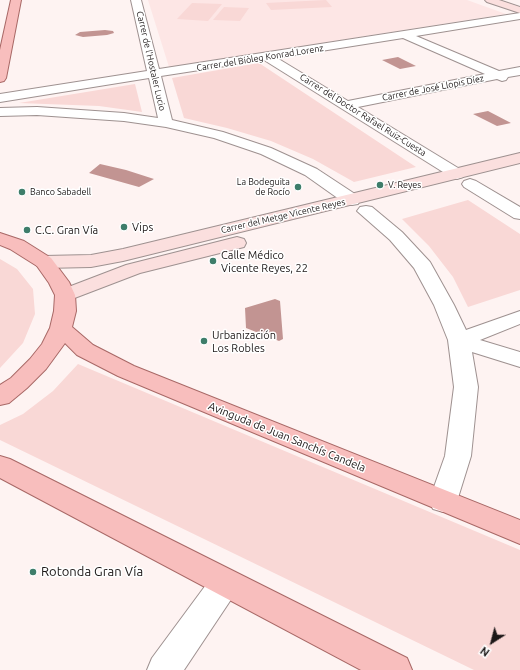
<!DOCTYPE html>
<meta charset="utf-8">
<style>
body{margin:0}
#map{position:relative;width:520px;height:670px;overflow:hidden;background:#fef3f2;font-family:Ubuntu,sans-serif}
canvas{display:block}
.north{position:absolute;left:472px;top:622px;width:40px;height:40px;-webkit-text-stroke:3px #fff;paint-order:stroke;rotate:216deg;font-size:11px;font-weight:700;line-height:16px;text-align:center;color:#1c1717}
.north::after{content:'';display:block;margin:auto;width:14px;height:18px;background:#1c1717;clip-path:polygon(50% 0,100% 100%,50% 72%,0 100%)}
</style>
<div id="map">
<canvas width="520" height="670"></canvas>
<div class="north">N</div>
</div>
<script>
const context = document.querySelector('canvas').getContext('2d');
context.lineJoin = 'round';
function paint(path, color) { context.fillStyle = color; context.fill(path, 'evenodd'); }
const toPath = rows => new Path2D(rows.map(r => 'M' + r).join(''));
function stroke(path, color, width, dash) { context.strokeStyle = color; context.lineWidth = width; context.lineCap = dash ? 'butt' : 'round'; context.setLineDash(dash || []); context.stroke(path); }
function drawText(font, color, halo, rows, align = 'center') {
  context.font = font + ' Ubuntu,sans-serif'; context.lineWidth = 3; context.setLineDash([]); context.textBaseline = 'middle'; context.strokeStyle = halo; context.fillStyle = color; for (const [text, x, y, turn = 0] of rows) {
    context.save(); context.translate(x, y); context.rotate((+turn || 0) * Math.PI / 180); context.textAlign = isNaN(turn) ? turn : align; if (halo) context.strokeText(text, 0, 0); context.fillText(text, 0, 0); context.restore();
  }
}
paint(toPath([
 [148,0,467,0,506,14,169,67]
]), '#fde6e5');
paint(toPath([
 [326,0,332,7,271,10,266,3],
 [192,3,222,4,208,21,177,19],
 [224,7,249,8,240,21,213,20],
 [259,63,416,167,354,182,313,159,271,141,227,128,184,118,172,78],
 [135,84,142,112,99,106,19,103],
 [468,200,520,234,520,290,468,307,453,277,429,246,402,219],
 [0,259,17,269,33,289,35,314,23,343,0,368],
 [78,364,520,550,520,670,474,670,0,440,0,425,23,414,53,391]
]), '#f9d8d6');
paint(toPath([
 [105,30,113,31,114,33,107,35,83,37,75,35,80,32],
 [398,57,416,66,400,69,382,60],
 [488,111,511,123,497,126,473,114],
 [100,164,126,170,154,179,139,187,89,173],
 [275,299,280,301,283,339,279,341,246,328,245,308]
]), '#c29492');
const street = toPath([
 [131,0,141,0,159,69,520,13,520,19,416,36,499,71,520,67,520,75,508,77,506,80,502,81,497,79,358,107,463,171,465,174,463,177,457,179,451,177,264,60,161,76,172,120,223,132,271,148,317,169,358,196,360,200,358,204,352,205,346,204,305,175,261,154,214,138,166,127,124,121,37,115,0,116,0,108,37,107,124,113,158,118,149,78,0,102,0,94,147,71,131,0],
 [403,38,485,74,348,101,277,58,403,38],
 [470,179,476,181,520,207,520,219,514,218,464,187,462,184,464,181,470,179],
 [366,206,372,207,402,232,430,262,454,305,466,330,520,311,520,324,480,340,520,352,520,367,472,352,478,387,471,456,457,501,453,509,443,512,433,509,429,501,445,456,454,387,448,340,434,305,414,268,390,240,357,211,360,207,366,206],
 [225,570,236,574,241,583,236,592,184,670,147,670,152,658,214,574,225,570]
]);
const secondary = toPath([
 [485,0,499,0,520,7,520,13,487,2,485,0],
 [520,153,520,163,123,261,91,267,44,268,37,266,34,262,37,258,44,256,91,255,123,249,520,153],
 [237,237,244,239,246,243,244,247,140,273,72,299,65,301,58,299,55,295,58,291,126,265,237,237]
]);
const primary = toPath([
 [11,0,21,0,6,78,4,81,0,82,0,50,11,0],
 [0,233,24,241,51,258,69,282,75,295,76,311,72,327,93,345,134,366,520,520,520,544,118,376,77,355,65,343,46,369,27,388,9,403,0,405,0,385,11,378,30,359,42,344,50,328,54,311,55,295,49,283,37,266,10,249,0,245,0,233],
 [0,456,10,459,407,658,412,670,361,670,0,478,0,456]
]);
stroke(street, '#9e9190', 2);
stroke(secondary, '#9e9190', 2);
stroke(primary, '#a86866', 2);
paint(street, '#fff');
paint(secondary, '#fbdfde');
paint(primary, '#f8bebd');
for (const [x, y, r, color] of [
 [380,185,4,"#3e7d6a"],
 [298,187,4,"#3e7d6a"],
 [22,192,4,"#3e7d6a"],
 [124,227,4,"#3e7d6a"],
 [27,230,4,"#3e7d6a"],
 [213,261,4,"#3e7d6a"],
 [204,341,4,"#3e7d6a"],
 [33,572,4,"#3e7d6a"]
]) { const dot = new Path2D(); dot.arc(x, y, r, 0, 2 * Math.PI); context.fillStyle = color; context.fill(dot); stroke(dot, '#fff', 1.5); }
drawText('9px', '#1c1717', '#fff', [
 ["Carrer del Biòleg Konrad Lorenz",260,58,-9],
 ["Carrer de l'Hostaler Lucio",151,61,77],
 ["Carrer de José Llopis Díez",433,88,-11],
 ["Carrer del Doctor Rafael Ruiz-Cuesta",363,115,32],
 ["Carrer del Metge Vicente Reyes",283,216,-13]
]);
drawText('9px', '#1c1717', '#fff', [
 ["La Bodeguita",290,182,"right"],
 ["de Rocío",290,192,"right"],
 ["V. Reyes",388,185],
 ["Banco Sabadell",30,192]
], 'left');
drawText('11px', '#1c1717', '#fff', [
 ["Vips",132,227],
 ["C.C. Gran Vía",35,230],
 ["Calle Médico",221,255],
 ["Vicente Reyes, 22",221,268],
 ["Urbanización",212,335],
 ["Los Robles",212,348]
], 'left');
drawText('11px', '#1c1717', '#fff', [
 ["Avinguda de Juan Sanchís Candela",287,437,22]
]);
drawText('13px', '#1c1717', '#fff', [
 ["Rotonda Gran Vía",41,572]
], 'left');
</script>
